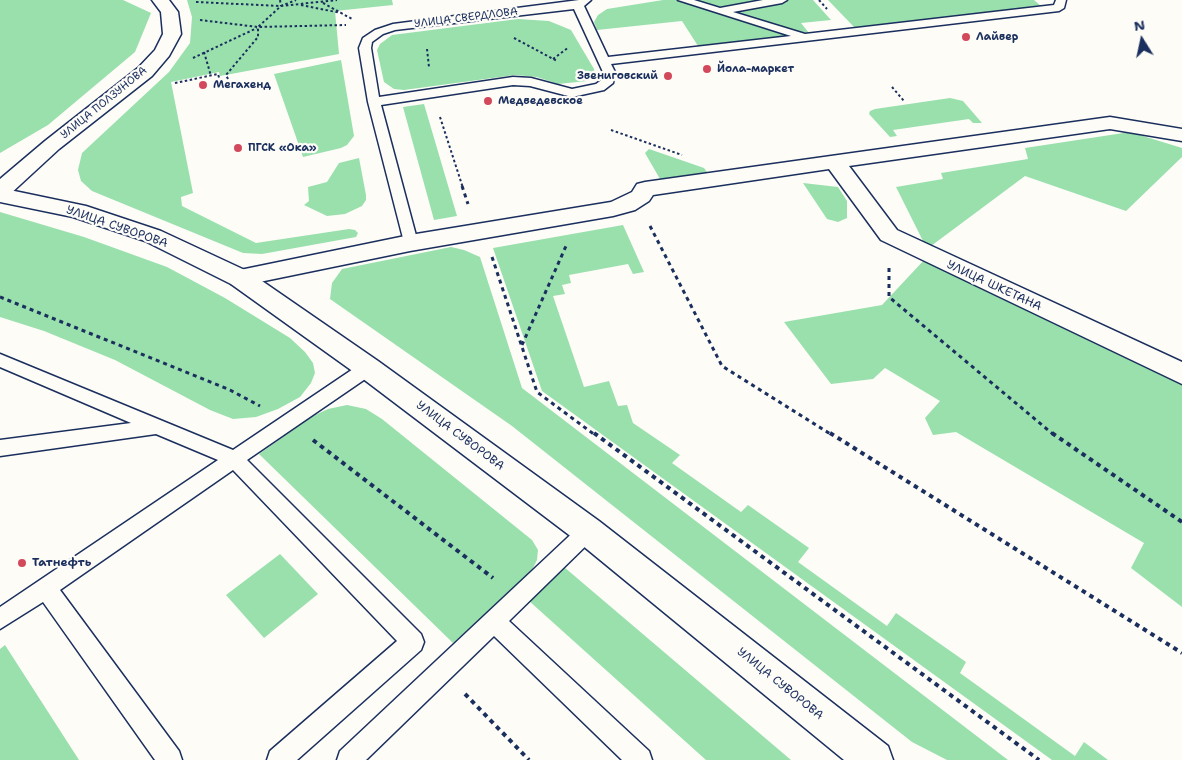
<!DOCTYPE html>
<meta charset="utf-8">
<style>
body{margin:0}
#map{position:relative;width:1182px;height:760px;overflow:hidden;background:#fdfcf7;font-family:"Shantell Sans",sans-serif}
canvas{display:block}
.north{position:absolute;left:1117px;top:15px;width:50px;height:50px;-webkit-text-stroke:4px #fdfcf7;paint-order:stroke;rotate:350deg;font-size:14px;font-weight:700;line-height:20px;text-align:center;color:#1b2f5e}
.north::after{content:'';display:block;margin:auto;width:18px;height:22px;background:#1b2f5e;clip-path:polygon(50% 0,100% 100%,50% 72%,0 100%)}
</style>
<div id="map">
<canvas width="1182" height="760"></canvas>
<div class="north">N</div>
</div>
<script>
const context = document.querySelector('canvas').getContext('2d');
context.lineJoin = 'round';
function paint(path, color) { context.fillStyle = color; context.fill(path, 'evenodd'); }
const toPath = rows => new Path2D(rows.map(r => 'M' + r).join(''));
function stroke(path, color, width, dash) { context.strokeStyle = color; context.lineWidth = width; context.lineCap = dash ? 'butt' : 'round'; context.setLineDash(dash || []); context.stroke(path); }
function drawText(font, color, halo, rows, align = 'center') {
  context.font = font + ' "Shantell Sans",sans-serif'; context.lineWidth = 4.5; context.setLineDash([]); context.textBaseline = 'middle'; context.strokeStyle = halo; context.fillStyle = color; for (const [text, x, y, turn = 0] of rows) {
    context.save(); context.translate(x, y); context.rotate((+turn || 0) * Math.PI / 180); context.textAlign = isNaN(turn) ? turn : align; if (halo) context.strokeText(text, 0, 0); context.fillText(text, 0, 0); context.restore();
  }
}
paint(toPath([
 [0,0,123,0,151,13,135,52,48,125,0,153],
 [187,0,392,0,393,5,335,11,339,54,220,76,219,72,171,82,193,193,181,197,182,206,256,243,349,229,355,230,358,233,356,237,262,254,243,253,92,191,81,181,78,170,82,153,169,72,190,43,192,17],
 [663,0,813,0,831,20,801,23,809,33,698,46,682,21,597,30,594,22,598,15,607,9],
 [828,0,1034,0,1041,6,855,28],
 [518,19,549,21,571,30,594,69,595,77,587,81,558,84,537,77,515,75,404,90,394,89,384,82,377,50,380,44,392,35],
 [341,60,354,136,347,145,341,148,303,157,274,74],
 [950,98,963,101,982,123,973,123,969,119,893,130,897,136,890,137,869,114,870,111,875,109],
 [424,104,457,216,434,220,403,107],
 [1130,132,1182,148,1182,157,1126,211,1025,176,927,249,896,187,943,179,941,173,1028,159,1025,148],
 [649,149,704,168,707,172,703,176,666,181,660,179,645,153],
 [359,158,366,195,366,200,362,206,345,214,327,216,304,205,309,201,308,187,327,182,339,163],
 [803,183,838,187,847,201,847,218,838,222,827,219],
 [0,212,84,237,167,267,225,298,290,338,305,352,313,363,315,373,311,383,300,397,278,409,256,417,233,419,210,410,115,360,44,331,0,317],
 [623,225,644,272,633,274,628,264,569,275,571,283,562,285,565,294,553,296,584,387,609,381,618,406,627,405,633,423,680,455,672,463,741,512,748,505,809,548,798,562,887,626,896,613,966,662,960,673,1075,756,1084,742,1108,760,1052,760,542,391,493,248],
 [451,247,464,250,480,257,522,388,1008,760,947,760,912,742,512,426,330,299,332,283,342,269],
 [926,258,1182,382,1182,607,1131,568,1144,543,956,432,933,435,925,418,940,401,885,368,873,379,831,384,784,322,882,305],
 [347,405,366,409,382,419,532,540,538,550,537,560,533,568,519,583,453,643,259,454,311,417,328,409],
 [280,554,318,594,264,638,226,595],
 [564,567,791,760,706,760,528,600],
 [5,645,79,760,0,760,0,649]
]), '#99e0ad');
const lane = toPath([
 [579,0,591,0,584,6,608,57,791,36,678,0,694,0,720,8,763,0,787,0,782,3,733,12,805,34,1054,5,1056,0,1066,0,1064,8,1059,11,611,64,615,72,613,83,604,90,572,97,530,86,513,85,381,105,418,243,415,246,405,246,368,102,359,48,363,38,375,30,393,24,579,0],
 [574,9,603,72,603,79,596,84,572,89,531,78,513,77,379,97,371,48,372,42,383,34,395,30,574,9],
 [0,354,233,450,362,363,368,362,374,363,377,368,374,373,247,460,421,634,424,642,421,650,297,760,267,760,270,751,397,641,233,470,60,590,179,751,182,760,155,760,43,602,0,629,0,607,218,460,156,434,0,456,0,440,131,423,0,367,0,354],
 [588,522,595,525,598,531,595,537,509,621,649,751,652,760,622,760,494,636,366,760,337,760,340,751,581,525,588,522]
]);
const street = toPath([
 [1110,117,1182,129,1182,141,1110,129,849,166,897,230,1182,362,1182,384,881,240,829,169,653,195,649,201,635,210,613,216,410,251,240,286,231,284,228,278,231,272,240,270,410,235,611,202,632,192,637,184,645,182,1110,117]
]);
const secondary = toPath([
 [152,0,169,0,178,12,181,34,169,56,152,76,59,149,8,196,0,198,0,179,45,141,138,68,155,50,163,34,161,12,152,0]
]);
const primary = toPath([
 [0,188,86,206,161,231,249,272,378,361,599,521,888,746,893,760,844,760,577,541,358,375,231,284,145,241,73,217,0,202,0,188]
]);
stroke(lane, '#1b2f5e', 3);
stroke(street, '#1b2f5e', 3);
stroke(secondary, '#1b2f5e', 3);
stroke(primary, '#1b2f5e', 3);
stroke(toPath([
 [280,0,281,6],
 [819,0,827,9],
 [196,2,281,6,337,0],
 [323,3,352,19],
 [301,5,341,13],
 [200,20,258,27,346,25],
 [514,38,557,61],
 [427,49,429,67],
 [204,52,211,76],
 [193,58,257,28],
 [553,59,569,47],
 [228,79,226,75,258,37,258,27,281,6,296,0],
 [175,83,218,74,220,81],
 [892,87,904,101],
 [440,117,463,188],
 [611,130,682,155]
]), '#1b2f5e', 2, [2.5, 2.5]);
stroke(toPath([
 [462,186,468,204],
 [650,226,722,366,832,435],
 [492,257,537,392,595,435],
 [889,268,889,297,1054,435],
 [0,297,230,390,260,406],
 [522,345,566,246]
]), '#1b2f5e', 3, [4, 4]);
stroke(toPath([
 [594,433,1039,760],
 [830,433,1182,653],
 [1052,433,1182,522],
 [313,440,493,578],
 [465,694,529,760]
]), '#1b2f5e', 4, [4.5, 4.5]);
paint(lane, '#fdfcf7');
paint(street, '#fdfcf7');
paint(secondary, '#fdfcf7');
paint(primary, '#fdfcf7');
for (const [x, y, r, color] of [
 [966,37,5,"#d1495b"],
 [707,69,5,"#d1495b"],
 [668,76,5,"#d1495b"],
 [203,85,5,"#d1495b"],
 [488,101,5,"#d1495b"],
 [238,148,5,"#d1495b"],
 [22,563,5,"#d1495b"]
]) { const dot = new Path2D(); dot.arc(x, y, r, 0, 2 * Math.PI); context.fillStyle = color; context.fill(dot); stroke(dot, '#fdfcf7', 2); }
drawText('11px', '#1b2f5e', '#fdfcf7', [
 ["УЛИЦА СВЕРДЛОВА",466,18,-7],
 ["УЛИЦА ПОЛЗУНОВА",104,103,-39]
]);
drawText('bold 11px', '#1b2f5e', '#fdfcf7', [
 ["Лайвер",976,37],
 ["Йола-маркет",717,69],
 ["Звениговский",658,76,"right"],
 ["Мегахенд",213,85],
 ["Медведевское",498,101],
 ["ПГСК «Ока»",248,148]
], 'left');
drawText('12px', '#1b2f5e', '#fdfcf7', [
 ["УЛИЦА СУВОРОВА",117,227,19],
 ["УЛИЦА ШКЕТАНА",994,286,25],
 ["УЛИЦА СУВОРОВА",460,436,37],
 ["УЛИЦА СУВОРОВА",780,684,39]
]);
drawText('bold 12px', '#1b2f5e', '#fdfcf7', [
 ["Татнефть",32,563]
], 'left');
</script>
